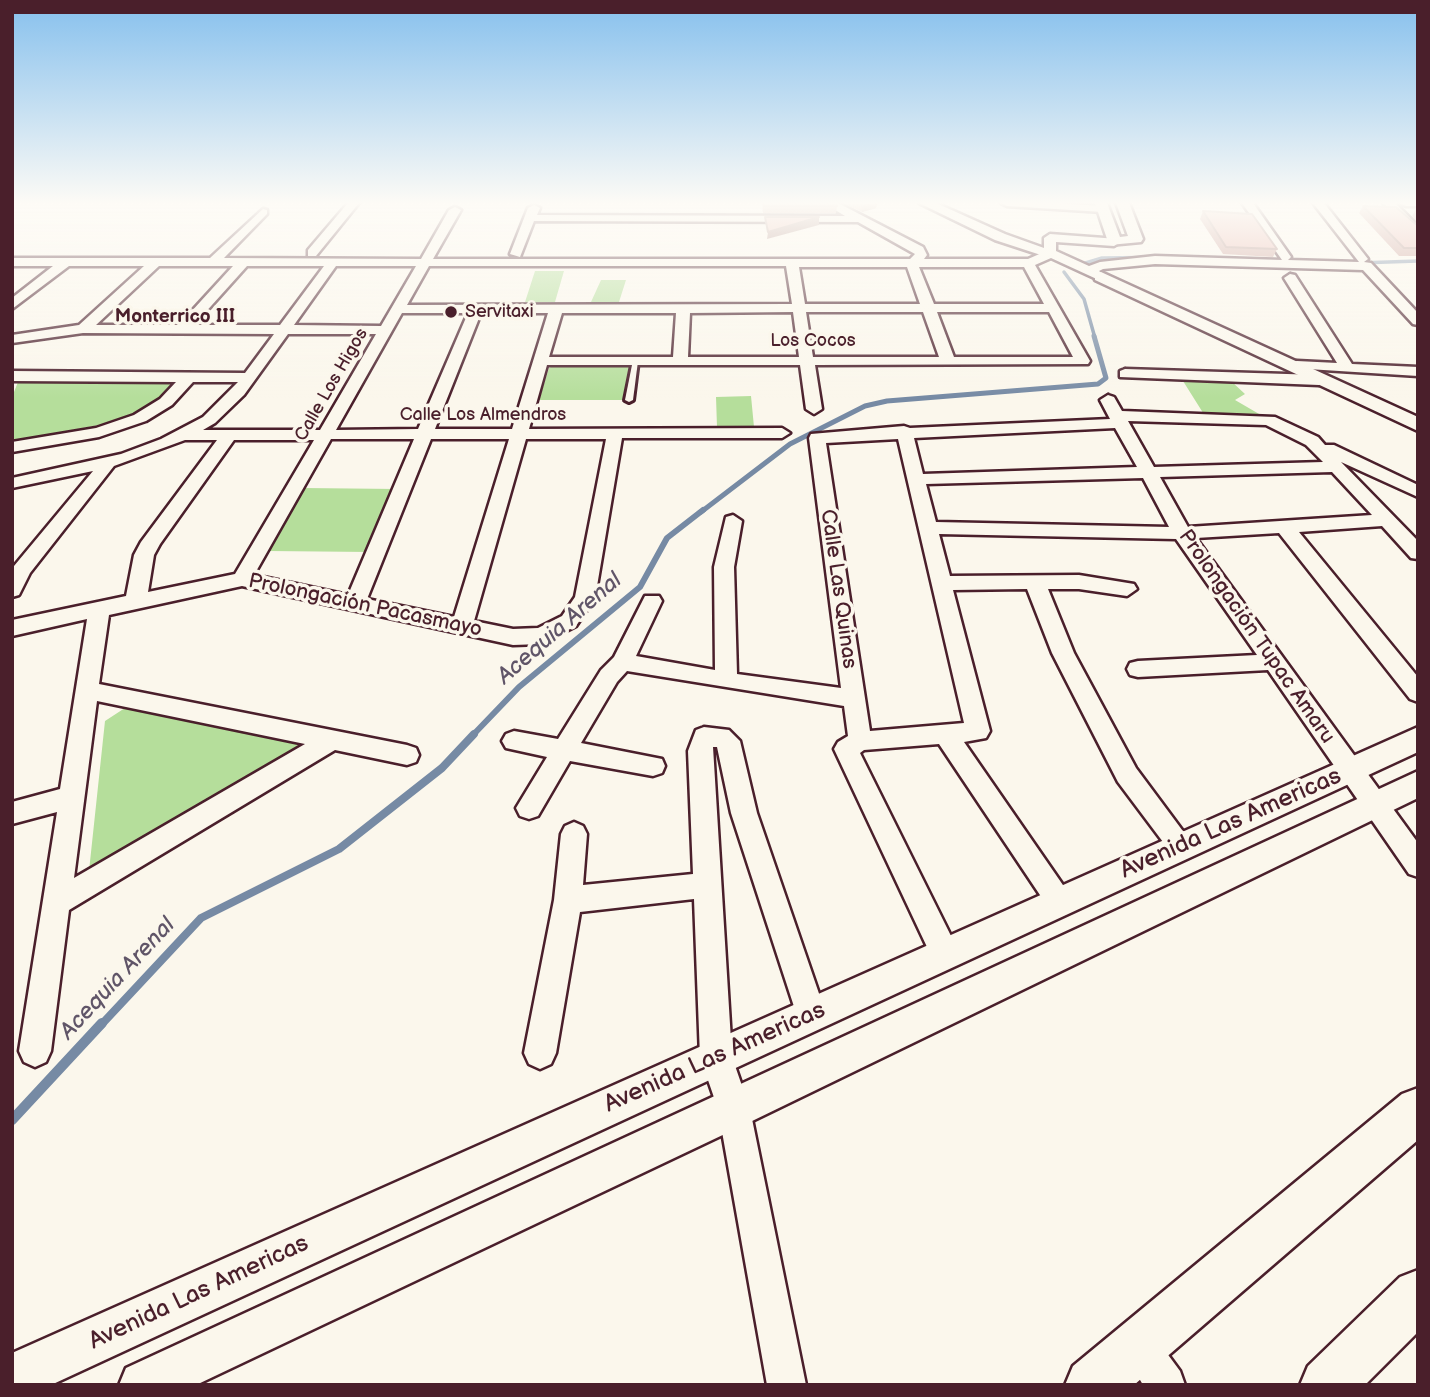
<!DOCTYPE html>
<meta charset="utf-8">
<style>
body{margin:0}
#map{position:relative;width:1430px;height:1397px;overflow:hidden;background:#fbf7ec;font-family:"Balsamiq Sans",sans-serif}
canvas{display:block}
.frame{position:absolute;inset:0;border:14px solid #4a1f2b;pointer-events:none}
</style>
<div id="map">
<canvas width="1430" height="1397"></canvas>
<div class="frame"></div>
</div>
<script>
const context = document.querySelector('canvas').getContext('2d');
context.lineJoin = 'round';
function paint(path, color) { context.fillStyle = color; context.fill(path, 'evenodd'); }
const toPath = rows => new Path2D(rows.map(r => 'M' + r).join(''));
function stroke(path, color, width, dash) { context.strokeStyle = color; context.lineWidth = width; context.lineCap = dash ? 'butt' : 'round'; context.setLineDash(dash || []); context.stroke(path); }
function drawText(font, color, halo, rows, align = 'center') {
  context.font = font + ' "Balsamiq Sans",sans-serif'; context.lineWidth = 7; context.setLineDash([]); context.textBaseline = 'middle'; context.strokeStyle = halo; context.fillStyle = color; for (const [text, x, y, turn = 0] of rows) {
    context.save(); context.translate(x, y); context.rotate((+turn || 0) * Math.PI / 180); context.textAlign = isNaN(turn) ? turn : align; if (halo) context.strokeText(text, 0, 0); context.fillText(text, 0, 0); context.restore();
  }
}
paint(toPath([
 [535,271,564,271,555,302,525,302],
 [601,280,626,280,619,302,591,302],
 [557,364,630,365,624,400,539,400,549,368],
 [179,381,158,403,116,422,12,441,12,397,18,382],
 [1183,381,1231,381,1245,394,1235,400,1266,418,1205,416],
 [751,396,754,427,717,427,716,397],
 [304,488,397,489,370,552,268,551],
 [128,706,298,744,297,749,89,871,105,721]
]), '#b5de9b');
stroke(toPath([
 [1358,263,1418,261],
 [1079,265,1102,258,1179,257],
 [1064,272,1084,299,1095,338]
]), '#768aa4', 3.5);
stroke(toPath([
 [701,512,790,444,865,406,887,401,1098,384,1106,378,1094,336]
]), '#768aa4', 5);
stroke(toPath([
 [472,736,519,687,640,587,667,538,703,510]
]), '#768aa4', 6);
stroke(toPath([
 [101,1025,201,918,339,849,442,768,474,734]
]), '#768aa4', 8);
stroke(toPath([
 [12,1120,102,1023]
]), '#768aa4', 10);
const service = toPath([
 [633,360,638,361,633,400,629,402,625,400,633,360]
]);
const minor = toPath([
 [348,203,359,203,316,256,308,256,308,250,348,203],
 [824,203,838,203,923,247,927,255,924,259,1028,259,1044,252,1044,238,1050,234,1118,239,1120,242,1114,246,1056,242,1056,251,1089,266,1100,262,1155,256,1282,260,1242,203,1253,203,1291,257,1288,260,1359,262,1313,203,1324,203,1368,259,1364,262,1371,263,1418,313,1418,325,1413,324,1363,270,1155,264,1103,269,1099,271,1107,277,1101,281,1051,258,1035,265,1090,361,1088,364,815,365,822,409,814,414,806,409,800,365,547,365,529,429,782,428,790,433,782,438,622,438,595,598,576,626,541,644,513,645,242,586,109,615,99,684,407,745,416,748,419,755,416,762,407,765,335,750,69,910,51,1051,46,1062,35,1067,24,1062,19,1051,57,812,12,824,12,802,60,789,87,619,12,636,12,620,126,596,134,555,141,542,217,440,185,440,114,466,30,573,19,595,12,597,14,566,93,471,12,488,12,478,121,454,161,439,203,417,238,382,193,382,172,405,146,421,99,437,12,452,12,442,96,428,134,415,160,399,176,382,12,381,12,371,245,373,274,334,83,333,12,343,12,335,79,325,144,266,69,266,12,309,12,298,53,266,12,266,12,258,210,258,263,209,267,210,267,214,224,258,421,259,449,210,455,207,461,210,433,259,910,259,915,254,858,222,534,221,520,257,510,254,528,208,534,205,540,208,537,215,845,216,824,203],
 [159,266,233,266,179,325,96,325,159,266],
 [247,266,324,266,280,325,194,325,247,266],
 [336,266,416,266,381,326,294,325,336,266],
 [429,266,786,266,792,304,407,305,429,266],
 [799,267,907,267,920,304,805,304,799,267],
 [919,267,1024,267,1044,304,934,304,919,267],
 [793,312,799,357,688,357,690,313,793,312],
 [806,312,923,312,939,357,813,357,806,312],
 [937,312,1049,312,1073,357,954,357,937,312],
 [402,313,468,313,418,429,336,430,402,313],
 [481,313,548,313,512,429,435,429,481,313],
 [562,313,676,313,673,357,549,357,562,313],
 [288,334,376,334,320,430,203,430,215,423,244,395,288,334],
 [331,439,414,439,348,595,254,575,331,439],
 [431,439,509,439,454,617,367,599,431,439],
 [526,439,606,439,575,597,562,616,538,628,513,629,474,621,526,439],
 [234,440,314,440,235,574,148,592,154,555,160,544,234,440],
 [97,701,305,744,74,878,97,701],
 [1001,203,1053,203,1103,206,1109,209,1103,212,1007,206,1001,203],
 [1383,203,1395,203,1418,226,1418,236,1383,203],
 [1400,203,1418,203,1418,206,1406,206,1400,203],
 [1290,274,1295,275,1352,364,1418,367,1418,376,1292,368,1292,362,1297,361,1337,363,1284,278,1290,274],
 [1125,369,1319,375,1327,380,1319,385,1120,377,1120,371,1125,369],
 [1108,395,1114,397,1122,411,1275,417,1318,437,1325,445,1334,445,1418,485,1418,497,1341,462,1418,541,1418,559,1411,558,1382,526,1299,532,1418,677,1418,702,1410,699,1279,533,1196,538,1418,843,1418,877,1409,874,1268,670,1138,677,1130,675,1127,669,1130,663,1138,661,1257,655,1176,539,939,534,950,576,1079,575,1134,584,1137,589,1127,596,1079,589,1048,589,1074,653,1136,768,1194,846,1190,854,1181,858,1172,854,1118,782,1052,653,1027,589,953,590,990,731,986,738,964,742,1074,901,1070,910,1060,914,1050,910,939,744,864,750,860,753,955,944,959,954,955,964,945,968,935,964,834,749,838,742,848,736,844,706,627,671,617,682,581,743,662,759,665,766,662,773,653,776,570,761,538,816,529,819,520,816,516,808,547,757,506,748,502,741,506,734,514,731,558,739,601,670,614,657,645,596,659,596,662,601,636,656,715,670,714,567,726,517,733,515,742,521,734,567,737,674,841,688,809,438,811,434,904,426,910,428,1110,419,1100,400,1108,395],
 [1128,421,1266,425,1306,445,1323,462,1154,467,1128,421],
 [1115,428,1137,467,923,474,914,438,1115,428],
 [898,439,964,723,870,731,826,443,898,439],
 [1332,472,1372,515,1188,527,1160,477,1332,472],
 [1143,478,1169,527,936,522,926,484,1143,478],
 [704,727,729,730,740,741,757,813,826,1014,822,1025,811,1029,800,1025,731,813,717,747,713,747,732,1057,750,1109,806,1385,767,1385,718,1109,700,1057,694,899,580,912,556,1053,551,1064,540,1069,529,1064,524,1053,554,900,561,834,565,826,574,822,583,826,587,834,583,885,693,874,688,751,696,730,704,727],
 [1139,1327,1152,1333,1180,1371,1185,1385,1143,1385,1120,1346,1126,1333,1139,1327]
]);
const tertiary = toPath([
 [919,203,936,203,1005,234,1058,253,1050,258,995,240,919,203],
 [1095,203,1107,203,1120,237,1128,236,1116,203,1129,203,1143,239,1141,242,1109,245,1095,203],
 [1101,272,1418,417,1418,431,1095,280,1095,274,1101,272],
 [1418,727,1418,752,51,1385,12,1385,12,1353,1418,727],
 [1418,771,1418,798,748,1123,196,1385,119,1385,126,1368,1418,771]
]);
const secondary = toPath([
 [1418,1088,1418,1140,1134,1385,1065,1385,1073,1366,1402,1094,1418,1088],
 [1418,1270,1418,1332,1365,1385,1300,1385,1308,1366,1400,1277,1418,1270]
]);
stroke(service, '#4a1f2b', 6);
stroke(minor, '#4a1f2b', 5);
stroke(tertiary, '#4a1f2b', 5);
stroke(secondary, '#4a1f2b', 5);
paint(service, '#fbf7ec');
paint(minor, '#fbf7ec');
paint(tertiary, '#fbf7ec');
paint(secondary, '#fbf7ec');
paint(toPath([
 [762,203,831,203,837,206,836,213,763,213],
 [843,203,877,203,876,208,862,212],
 [1363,206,1418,226,1418,256,1399,256,1359,213],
 [1416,209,1418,209,1418,223,1412,216],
 [1203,211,1277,249,1273,257,1223,254,1200,219]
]), '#c4918b');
paint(toPath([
 [871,203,877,203,876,208,862,212,863,205],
 [819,217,819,225,767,239,768,232]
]), '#a07671');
const building = toPath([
 [763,203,831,203,837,206,764,206,763,203],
 [1363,206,1396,207,1418,226,1418,248,1404,248,1363,206],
 [1203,211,1252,214,1277,249,1226,247,1203,211],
 [765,217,819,217,768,232,765,217]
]);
paint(building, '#e4a9a2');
stroke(building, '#a07671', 2);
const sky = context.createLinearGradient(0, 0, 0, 398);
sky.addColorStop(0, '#86c0ed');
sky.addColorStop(0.51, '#fdfbf6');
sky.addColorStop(1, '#fdfbf600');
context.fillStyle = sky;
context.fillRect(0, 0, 1430, 398);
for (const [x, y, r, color] of [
 [451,312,7,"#4a1f2b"]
]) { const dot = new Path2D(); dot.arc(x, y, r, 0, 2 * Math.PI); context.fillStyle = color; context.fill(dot); stroke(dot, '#fbf7ec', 2.5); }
drawText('18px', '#4a1f2b', '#fbf7ec', [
 ["Servitaxi",465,312]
], 'left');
drawText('18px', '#4a1f2b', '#fbf7ec', [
 ["Los Cocos",813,341],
 ["Calle Los Higos",332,385,-60],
 ["Calle Los Almendros",483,415]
]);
drawText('bold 19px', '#4a1f2b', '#fbf7ec', [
 ["Monterrico III",175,317]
]);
drawText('21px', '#4a1f2b', '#fbf7ec', [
 ["Calle Las Quinas",838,589,82],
 ["Prolongación Pacasmayo",365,606,12],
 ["Prolongación Tupac Amaru",1256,637,55]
]);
drawText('italic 23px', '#605568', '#fbf7ec', [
 ["Acequia Arenal",560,629,-41],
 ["Acequia Arenal",118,979,-47]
]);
drawText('24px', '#4a1f2b', '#fbf7ec', [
 ["Avenida Las Americas",1231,824,-24],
 ["Avenida Las Americas",715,1058,-24],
 ["Avenida Las Americas",199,1293,-25]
]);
</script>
